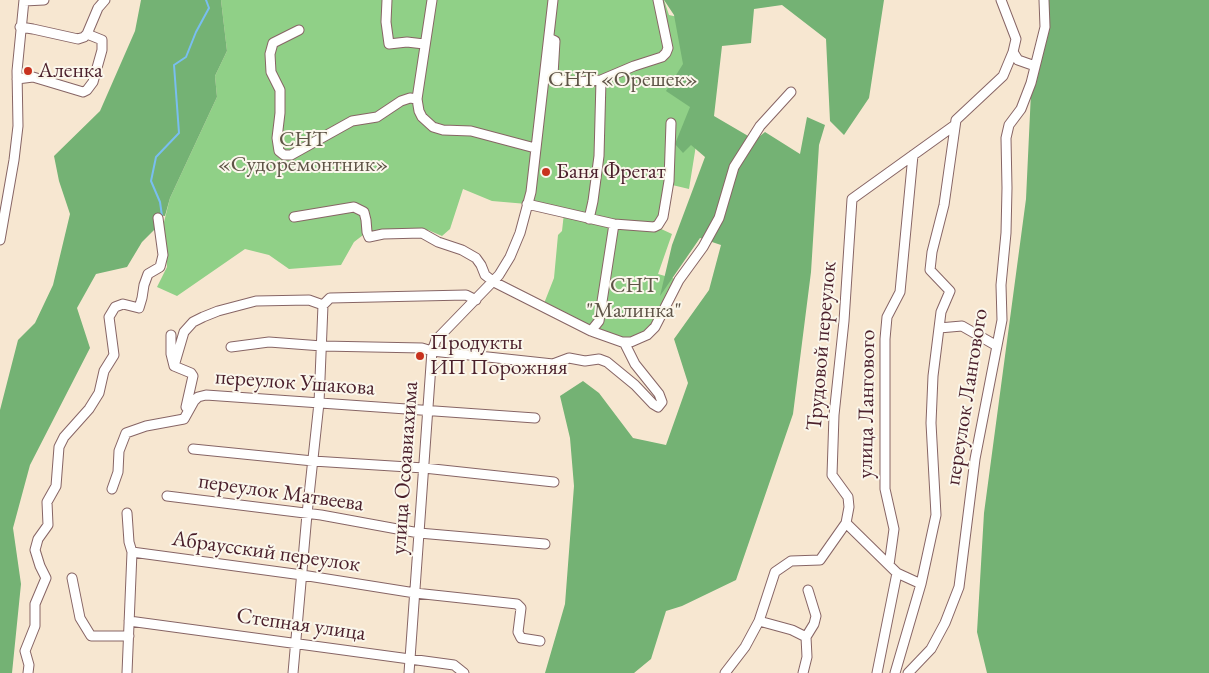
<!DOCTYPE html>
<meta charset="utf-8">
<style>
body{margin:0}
canvas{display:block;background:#f7e7d1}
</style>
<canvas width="1209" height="673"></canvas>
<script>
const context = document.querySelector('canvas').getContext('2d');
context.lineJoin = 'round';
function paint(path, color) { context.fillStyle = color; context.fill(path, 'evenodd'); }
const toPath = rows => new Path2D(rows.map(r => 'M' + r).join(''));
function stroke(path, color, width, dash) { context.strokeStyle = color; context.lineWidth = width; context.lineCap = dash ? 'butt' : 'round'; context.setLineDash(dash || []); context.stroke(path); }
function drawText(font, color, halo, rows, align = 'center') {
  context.font = font + ' "EB Garamond",serif'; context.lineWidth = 4; context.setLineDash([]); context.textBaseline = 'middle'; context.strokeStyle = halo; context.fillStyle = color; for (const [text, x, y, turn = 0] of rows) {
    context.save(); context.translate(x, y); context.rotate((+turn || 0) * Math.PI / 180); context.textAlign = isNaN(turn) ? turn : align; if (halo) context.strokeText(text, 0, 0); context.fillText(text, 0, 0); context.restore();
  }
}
paint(toPath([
 [221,0,664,0,669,15,709,24,697,139,689,189,668,184,659,228,672,234,658,274,679,280,655,327,622,342,543,306,554,278,558,235,562,231,564,213,527,204,492,201,463,189,450,229,442,236,428,230,367,232,354,242,341,265,289,269,269,255,245,249,177,296,157,287,167,267,163,226,170,198,217,97,215,76,227,51]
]), '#90d087');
paint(toPath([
 [141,0,221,0,227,51,215,76,217,97,170,198,165,216,157,215,156,228,142,242,127,267,96,274,77,308,90,348,30,465,13,528,21,584,12,673,0,673,0,410,18,340,35,323,53,285,70,214,59,181,54,156,100,111,135,31],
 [664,0,884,0,869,98,844,135,830,121,826,39,782,5,754,9,751,43,722,46,714,116,755,140,765,132,800,154,807,117,825,125,819,145,811,272,793,414,736,580,682,606,666,611,651,659,634,673,545,673,565,604,574,486,570,438,560,396,583,381,599,393,633,438,666,445,688,383,674,339,709,290,721,245,700,238,660,296,672,245,705,157,691,145,683,153,675,144,690,107,666,91,683,64,674,15],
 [1049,0,1209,0,1209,673,987,673,977,632,984,513,1026,199,1032,71]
]), '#74b274');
stroke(toPath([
 [162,216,160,202,151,181,156,157,179,133,174,65,186,57,196,32,209,8,206,0]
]), '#79bef0', 2);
const minor = toPath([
 [387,0,386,22,389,44,407,42,424,44],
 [432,0,417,99,419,111,422,117,433,127,443,130,471,131,535,148],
 [24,1,44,0],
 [20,27,33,29,78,39,84,37,87,34],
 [299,30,273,43,270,54,271,72,280,90,280,113,277,138,279,151,284,155,291,155,352,121,377,117,401,101,410,98,417,99],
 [87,34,98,8,105,0],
 [549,38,555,41,553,75,559,80,578,82,601,80,634,66,662,57,666,53,668,48,658,0],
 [1013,52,1018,60,1035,66],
 [17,79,33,77,83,92,87,90,93,82,102,50,102,40,87,34],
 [527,204,614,224,654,227,658,225,663,217,669,181,671,123],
 [294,217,354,207,364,212,366,220,367,232,369,237,383,234,422,233,438,242,462,250,476,258,481,265,485,275,494,282,591,331,622,342,631,342,647,335,655,327,679,280,703,247,719,218,734,167,760,126,791,92],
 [589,219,593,201,599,156,601,80],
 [0,240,14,160,18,126,17,71,24,0],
 [939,328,962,326,997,346],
 [591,331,599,321,614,224],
 [171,335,171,354,174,366,191,373,193,376,186,407,188,409],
 [231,347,269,342,322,346,422,348,432,351,553,364,569,358,585,361,599,359,607,362,635,385,653,404,658,407,662,402,659,394,635,364,624,342],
 [174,366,184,332,193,322,203,317,218,311,256,301,309,300,323,305],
 [193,449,313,461,424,468,554,482],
 [112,489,118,472,119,451,126,433,146,426,184,419,194,401,198,397,206,395,535,418],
 [167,496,321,515,419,533,545,544],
 [127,513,129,542,132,552,127,673],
 [846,523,897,573,921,584],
 [132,552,302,575,415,593,517,604,521,608,518,632,521,638,540,641],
 [889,565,894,529,885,489,885,339,887,317,900,292,913,155],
 [72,578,80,618,91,636,129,636],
 [129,621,454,665,464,673],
 [759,621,792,630,806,637],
 [28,673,29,665,25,651,35,626,35,604,46,578,40,566,35,550,38,539,48,525,47,502,56,486,59,447,64,437,89,409,99,393,104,371,114,355,109,317,115,307,123,304,139,308,142,298,144,285,148,274,160,267,163,255,158,218],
 [293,673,307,514,319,403,323,305,330,298,466,295,476,300],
 [409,673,432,351,436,340,499,275,510,257,520,233,531,192,553,0],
 [725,673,745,647,759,621,775,572,791,561,820,560,846,523,849,507,848,497,832,475,834,415,844,321,852,199,955,125],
 [803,673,807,657,806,637,814,624,816,616,808,590],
 [877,673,897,573],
 [895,673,921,584,936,515,931,423,933,376,941,312,950,291,930,270,932,252,944,205,956,120,1003,76,1013,52,1016,39,1001,0],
 [908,673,931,649,945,623,959,587,975,459,1002,320,1001,285,1006,233,1007,188,1006,138,1009,125,1021,109,1031,83,1045,27,1044,0]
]);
stroke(minor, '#876565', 11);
stroke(minor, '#fff', 9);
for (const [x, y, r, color] of [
 [28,71,5,"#c8321e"],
 [546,172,5,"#c8321e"],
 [420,356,5,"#c8321e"]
]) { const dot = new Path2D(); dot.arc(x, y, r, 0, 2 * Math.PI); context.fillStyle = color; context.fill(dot); stroke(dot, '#fbf7ec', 2); }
drawText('22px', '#4a1f2b', '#fbf7ec', [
 ["Аленка",38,71],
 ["Баня Фрегат",556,172],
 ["Продукты",430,343],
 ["ИП Порожняя",430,368]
], 'left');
drawText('22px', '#5f5447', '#fbf7ec', [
 ["СНТ «Орешек»",623,80],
 ["СНТ",303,140],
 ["«Судоремонтник»",303,165],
 ["СНТ",634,286],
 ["\"Малинка\"",634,311]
]);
drawText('22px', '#4a1f2b', '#fbf7ec', [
 ["Трудовой переулок",822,346,-85],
 ["переулок Ушакова",295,383,4],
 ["переулок Лангового",967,397,-81],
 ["улица Лангового",867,404,-89],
 ["улица Осоавиахима",405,468,-86],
 ["переулок Матвеева",281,493,8],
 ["Абраусский переулок",266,552,8],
 ["Степная улица",301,625,8]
]);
</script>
